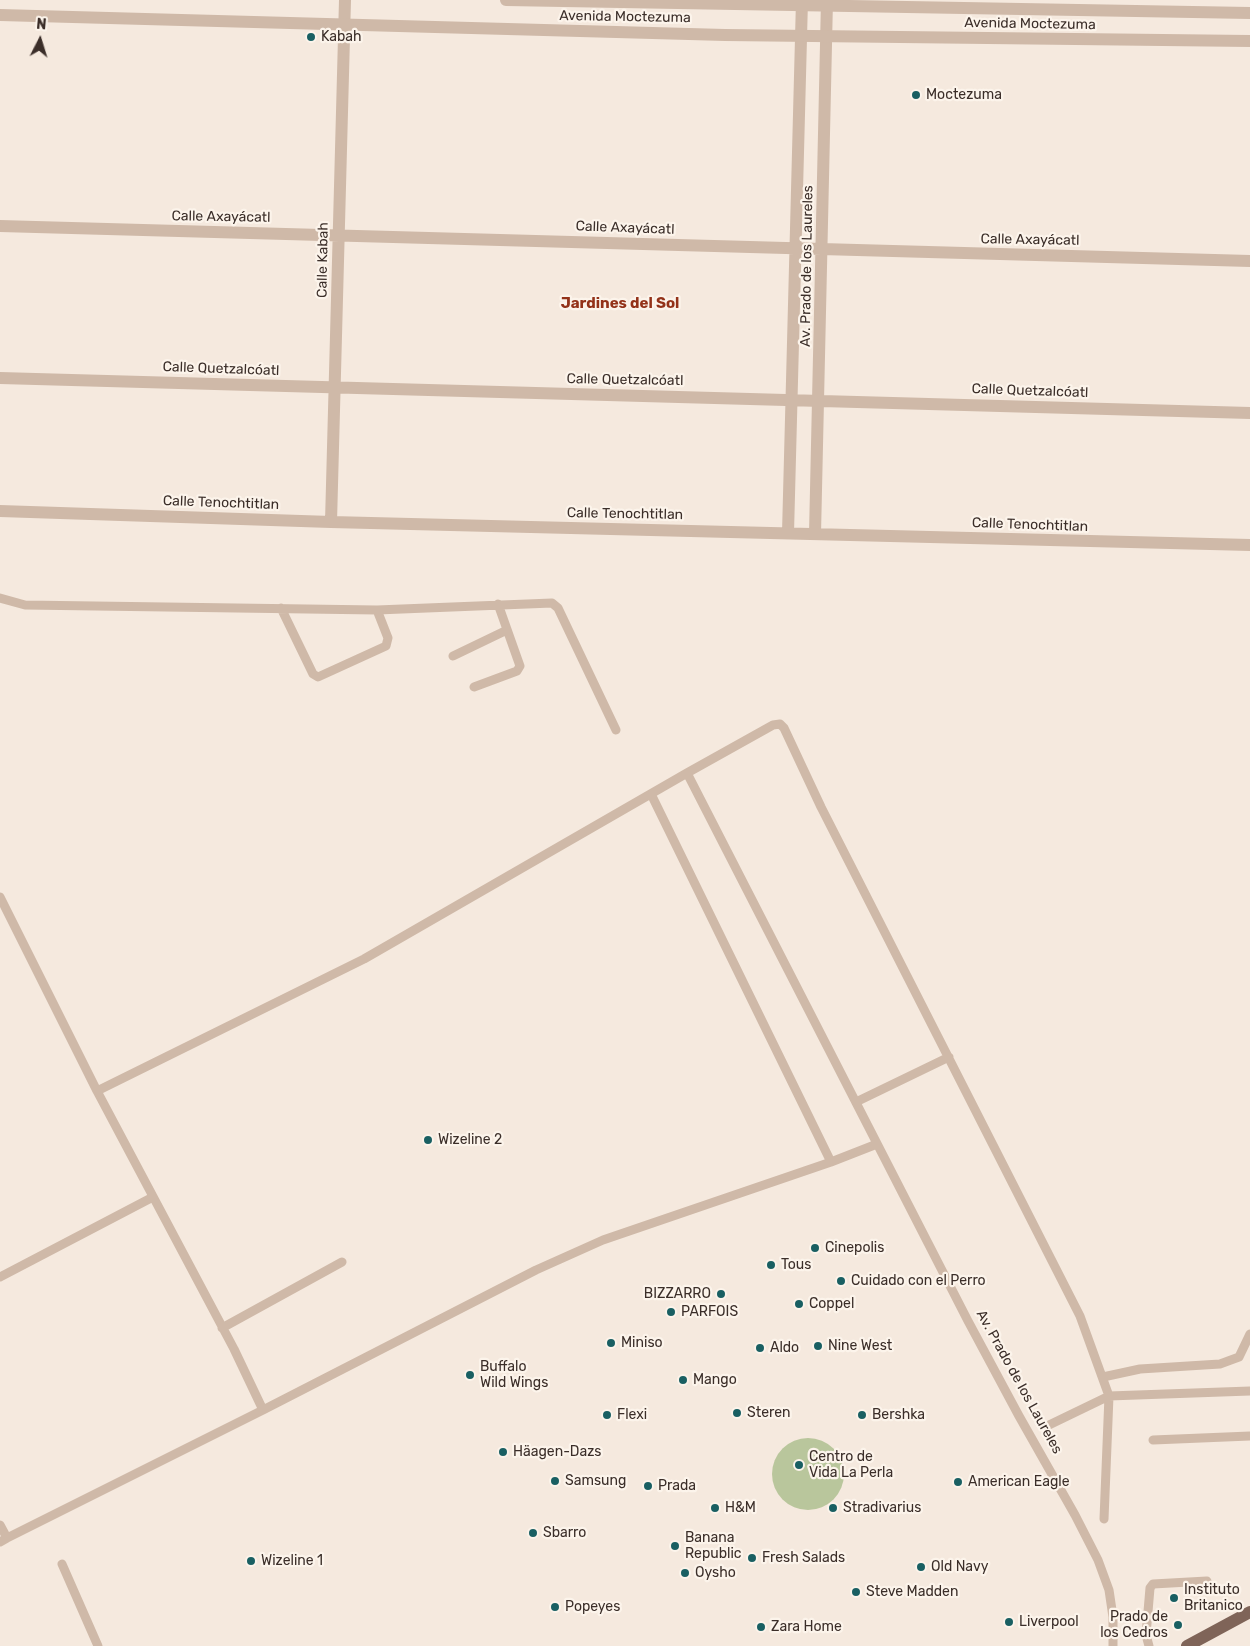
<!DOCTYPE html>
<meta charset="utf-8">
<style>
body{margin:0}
#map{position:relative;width:1250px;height:1646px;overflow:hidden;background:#f5e9de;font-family:Rubik,sans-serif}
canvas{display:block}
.north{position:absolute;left:15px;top:15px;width:50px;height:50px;-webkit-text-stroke:4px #fcf4eb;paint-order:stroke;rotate:5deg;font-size:14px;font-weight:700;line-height:20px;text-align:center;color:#3b2e29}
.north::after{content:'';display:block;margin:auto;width:18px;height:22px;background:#3b2e29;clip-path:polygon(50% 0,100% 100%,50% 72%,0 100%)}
</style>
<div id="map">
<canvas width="1250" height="1646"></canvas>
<div class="north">N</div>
</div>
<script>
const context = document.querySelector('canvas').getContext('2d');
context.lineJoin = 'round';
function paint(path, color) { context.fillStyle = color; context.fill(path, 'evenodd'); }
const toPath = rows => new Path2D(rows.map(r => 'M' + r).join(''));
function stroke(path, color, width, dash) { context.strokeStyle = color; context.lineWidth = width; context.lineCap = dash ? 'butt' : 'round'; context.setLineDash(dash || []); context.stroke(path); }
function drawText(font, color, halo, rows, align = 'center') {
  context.font = font + ' Rubik,sans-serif'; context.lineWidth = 4.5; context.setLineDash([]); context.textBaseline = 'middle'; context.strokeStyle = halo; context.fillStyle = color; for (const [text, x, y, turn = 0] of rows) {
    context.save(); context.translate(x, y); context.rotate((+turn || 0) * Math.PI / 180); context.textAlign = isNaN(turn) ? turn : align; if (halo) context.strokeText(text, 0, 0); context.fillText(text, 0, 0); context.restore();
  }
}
paint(toPath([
 '772 1474a36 36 0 1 1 72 0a36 36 0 1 1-72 0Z'
]), '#b9c69c');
stroke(toPath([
 [0,598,25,605,377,610,552,603,558,608,616,730],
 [281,608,313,674,318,677,386,646,388,638,377,610],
 [453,656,507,630],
 [474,687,517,671,520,666,498,604],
 [687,773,968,1321,1019,1416,1075,1515,1098,1560,1109,1590,1113,1617,1113,1646],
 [0,897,97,1091,234,1349,263,1410,536,1270,603,1240,831,1162,651,794],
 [97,1091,364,959,687,773,773,725,780,724,784,728,821,807,1080,1316,1109,1396,1104,1519],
 [856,1102,949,1057],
 [831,1162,877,1144],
 [0,1277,153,1197],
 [222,1328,342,1262],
 [1103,1377,1140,1369,1220,1364,1239,1357,1250,1334],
 [1049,1425,1109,1396,1250,1391],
 [1153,1440,1250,1436],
 [0,1525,7,1538,0,1542],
 [7,1538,263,1410],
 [62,1564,98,1646],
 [1149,1646,1146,1635,1150,1588,1153,1584,1207,1581]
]), '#cfb9a8', 9);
stroke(toPath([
 [0,226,1250,261],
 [0,378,1250,413],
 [0,511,331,522,1250,545],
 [331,522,345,0],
 [788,533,802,0],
 [815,534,827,0]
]), '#cfb9a8', 12);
stroke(toPath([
 [506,0,1250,13],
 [0,15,725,35,1250,41]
]), '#cfb9a8', 12);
stroke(toPath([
 [1187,1646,1250,1612]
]), '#7f6458', 12);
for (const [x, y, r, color] of [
 [311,37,5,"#195f62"],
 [916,95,5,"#195f62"],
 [428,1140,5,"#195f62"],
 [815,1248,5,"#195f62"],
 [771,1265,5,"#195f62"],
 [841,1281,5,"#195f62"],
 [721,1294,5,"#195f62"],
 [799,1304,5,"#195f62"],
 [671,1312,5,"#195f62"],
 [611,1343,5,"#195f62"],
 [818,1346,5,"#195f62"],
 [760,1348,5,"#195f62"],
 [470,1375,5,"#195f62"],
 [683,1380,5,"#195f62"],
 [737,1413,5,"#195f62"],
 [607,1415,5,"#195f62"],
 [862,1415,5,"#195f62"],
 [503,1452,5,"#195f62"],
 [799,1465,5,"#195f62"],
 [555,1481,5,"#195f62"],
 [958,1482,5,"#195f62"],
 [648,1486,5,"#195f62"],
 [715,1508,5,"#195f62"],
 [833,1508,5,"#195f62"],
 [533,1533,5,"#195f62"],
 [675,1546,5,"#195f62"],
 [752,1558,5,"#195f62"],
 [251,1561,5,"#195f62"],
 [921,1567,5,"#195f62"],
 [685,1573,5,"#195f62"],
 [856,1592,5,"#195f62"],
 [1174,1598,5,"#195f62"],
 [555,1607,5,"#195f62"],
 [1009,1622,5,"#195f62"],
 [1178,1625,5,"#195f62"],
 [761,1627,5,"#195f62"]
]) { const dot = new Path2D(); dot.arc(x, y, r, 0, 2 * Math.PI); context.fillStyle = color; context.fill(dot); stroke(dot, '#fcf4eb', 2); }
drawText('14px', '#3b2e29', '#fcf4eb', [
 ["Avenida Moctezuma",625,17,1],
 ["Avenida Moctezuma",1030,24,1],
 ["Calle Axayácatl",221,217,1],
 ["Calle Axayácatl",625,228,2],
 ["Calle Axayácatl",1030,240,1],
 ["Calle Kabah",323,260,-89],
 ["Av. Prado de los Laureles",807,266,-89],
 ["Calle Quetzalcóatl",221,369,2],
 ["Calle Quetzalcóatl",625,380,1],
 ["Calle Quetzalcóatl",1030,391,2],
 ["Calle Tenochtitlan",221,503,2],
 ["Calle Tenochtitlan",625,514,1],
 ["Calle Tenochtitlan",1030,525,2],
 ["Av. Prado de los Laureles",1019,1382,61]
]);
drawText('14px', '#3b2e29', '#fcf4eb', [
 ["Kabah",321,37],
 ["Moctezuma",926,95],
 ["Wizeline 2",438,1140],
 ["Cinepolis",825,1248],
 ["Tous",781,1265],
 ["Cuidado con el Perro",851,1281],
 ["BIZZARRO",711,1294,"right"],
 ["Coppel",809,1304],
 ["PARFOIS",681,1312],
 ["Miniso",621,1343],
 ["Nine West",828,1346],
 ["Aldo",770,1348],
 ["Buffalo",480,1367],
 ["Wild Wings",480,1383],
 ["Mango",693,1380],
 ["Steren",747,1413],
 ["Flexi",617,1415],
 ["Bershka",872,1415],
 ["Häagen-Dazs",513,1452],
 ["Centro de",809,1457],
 ["Vida La Perla",809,1473],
 ["Samsung",565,1481],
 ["American Eagle",968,1482],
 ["Prada",658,1486],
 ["H&M",725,1508],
 ["Stradivarius",843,1508],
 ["Sbarro",543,1533],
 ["Banana",685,1538],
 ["Republic",685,1554],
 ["Fresh Salads",762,1558],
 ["Wizeline 1",261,1561],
 ["Old Navy",931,1567],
 ["Oysho",695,1573],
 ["Instituto",1184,1590],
 ["Britanico",1184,1606],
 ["Steve Madden",866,1592],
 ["Popeyes",565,1607],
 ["Prado de",1168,1617,"right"],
 ["los Cedros",1168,1633,"right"],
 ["Liverpool",1019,1622],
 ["Zara Home",771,1627]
], 'left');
drawText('bold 15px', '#933219', '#fcf4eb', [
 ["Jardines del Sol",620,304]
]);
</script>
